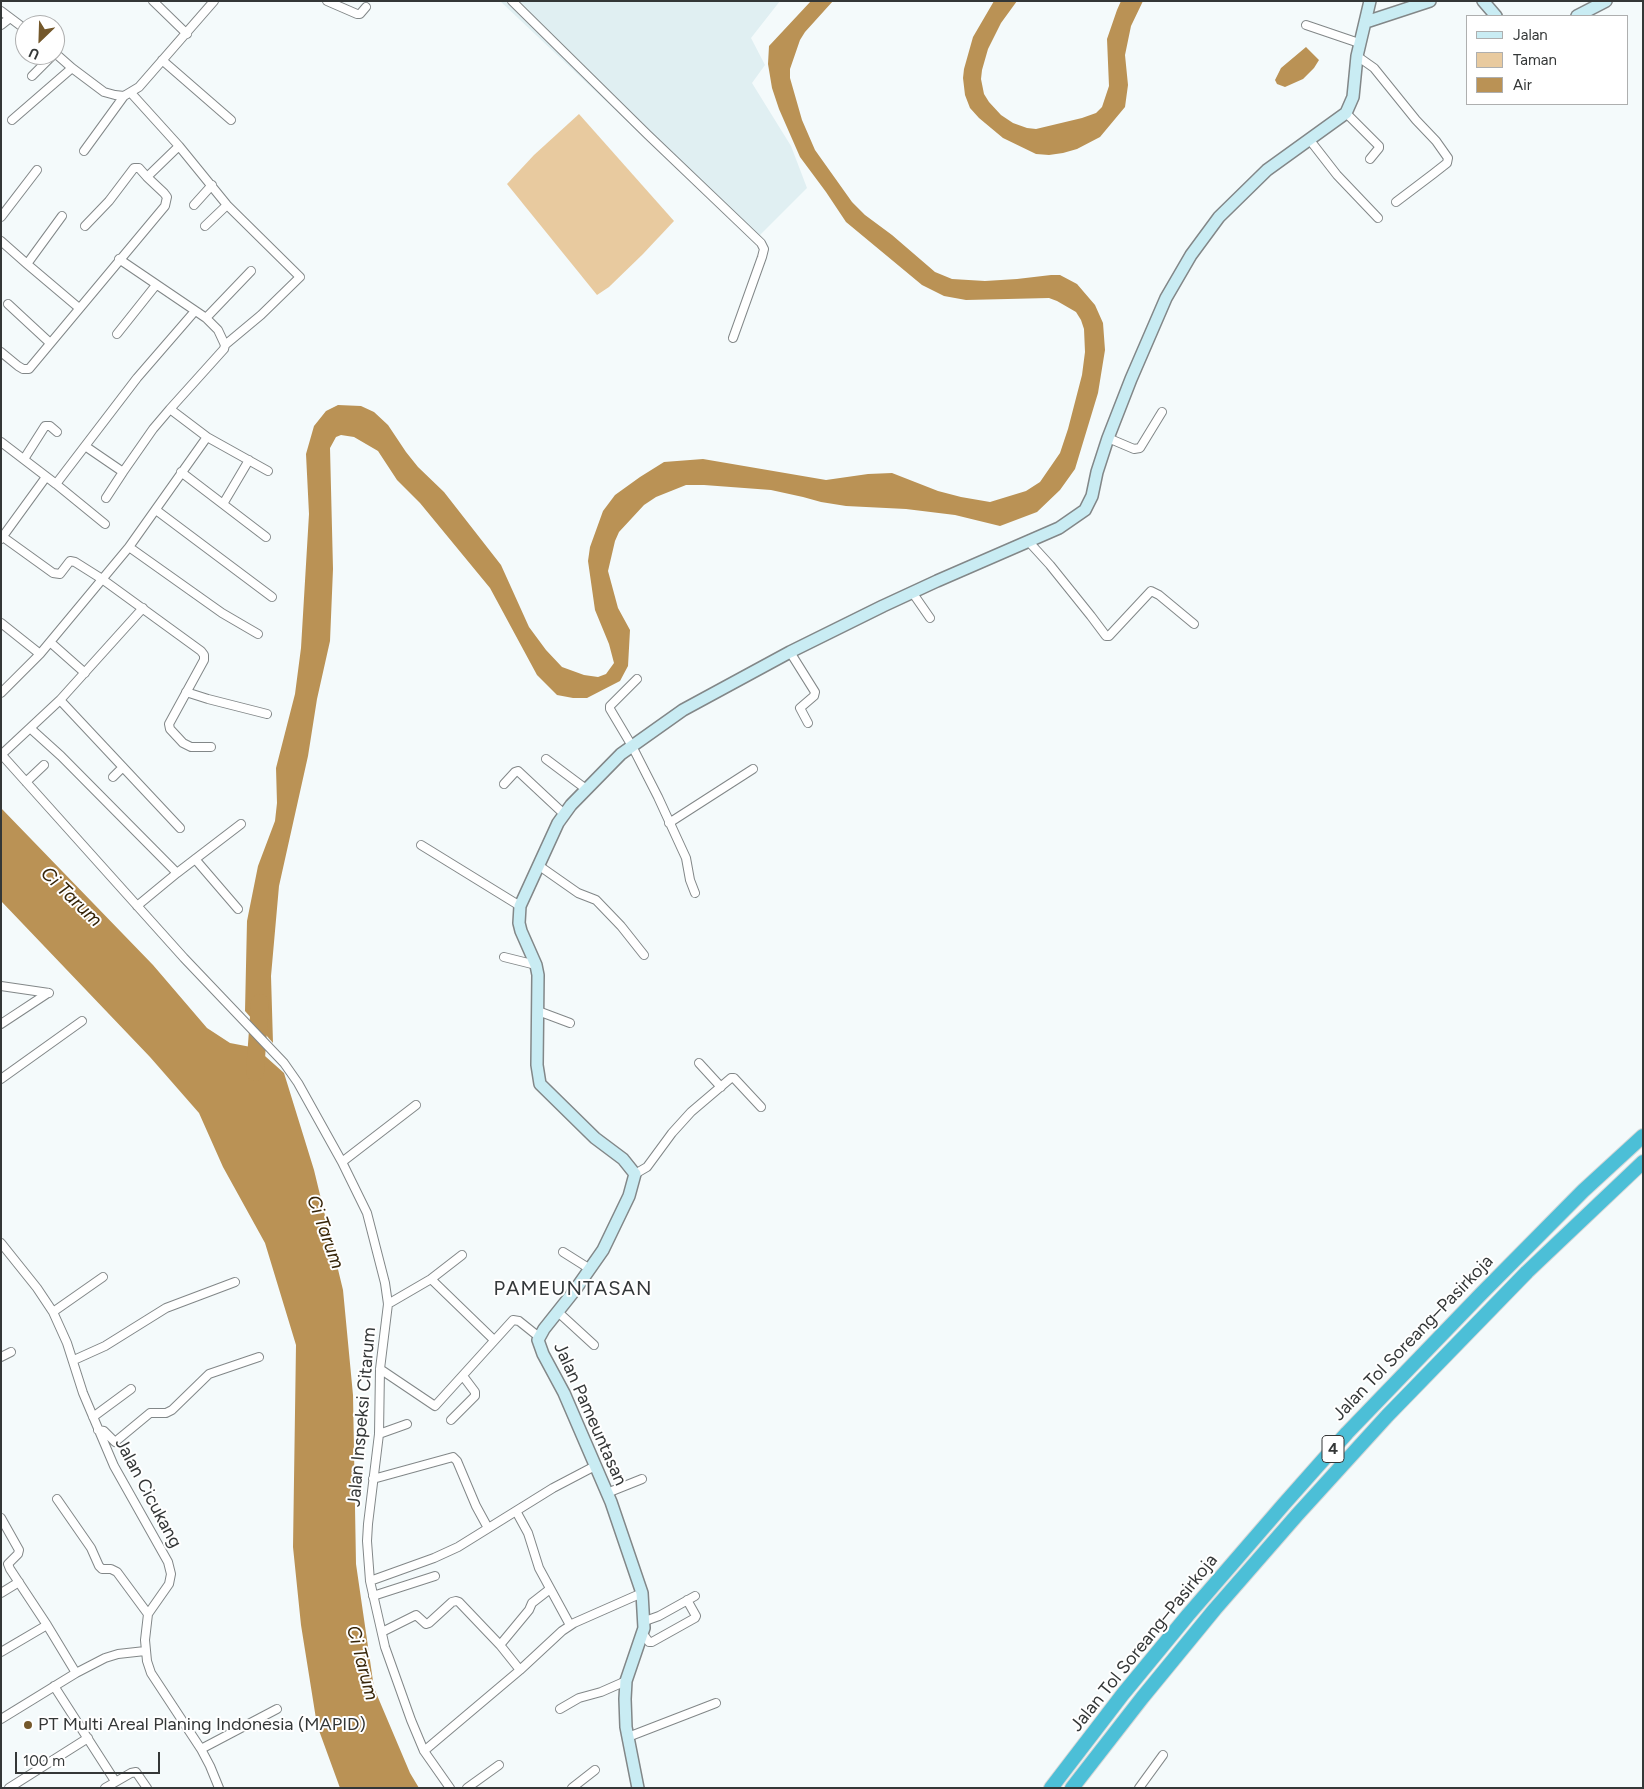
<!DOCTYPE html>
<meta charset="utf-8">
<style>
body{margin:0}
#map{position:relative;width:1644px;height:1789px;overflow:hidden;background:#f4fafb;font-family:Figtree,sans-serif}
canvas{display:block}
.frame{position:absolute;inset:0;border:2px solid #343737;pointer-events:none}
.legend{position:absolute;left:1466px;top:15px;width:162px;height:90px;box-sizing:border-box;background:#fff;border:1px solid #aeafaf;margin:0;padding:6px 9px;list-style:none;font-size:15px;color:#343737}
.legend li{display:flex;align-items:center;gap:10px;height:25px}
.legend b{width:25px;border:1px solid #aeafaf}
.north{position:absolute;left:15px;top:15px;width:50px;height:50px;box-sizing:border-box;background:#fff;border:1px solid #aeafaf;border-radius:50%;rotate:204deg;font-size:14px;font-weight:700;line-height:20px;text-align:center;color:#343737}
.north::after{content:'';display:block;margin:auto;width:18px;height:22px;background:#74582b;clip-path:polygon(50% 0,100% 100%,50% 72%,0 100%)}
.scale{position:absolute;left:15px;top:1752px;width:145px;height:22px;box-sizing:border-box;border:2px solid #343737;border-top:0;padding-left:6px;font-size:15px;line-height:18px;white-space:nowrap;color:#343737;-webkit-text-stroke:4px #fff;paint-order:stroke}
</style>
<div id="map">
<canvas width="1644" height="1789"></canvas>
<div class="frame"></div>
<ul class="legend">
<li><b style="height:6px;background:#c9ecf3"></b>Jalan</li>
<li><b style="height:14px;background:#e8ca9f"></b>Taman</li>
<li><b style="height:14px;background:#ba9255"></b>Air</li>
</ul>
<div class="north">U</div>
<div class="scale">100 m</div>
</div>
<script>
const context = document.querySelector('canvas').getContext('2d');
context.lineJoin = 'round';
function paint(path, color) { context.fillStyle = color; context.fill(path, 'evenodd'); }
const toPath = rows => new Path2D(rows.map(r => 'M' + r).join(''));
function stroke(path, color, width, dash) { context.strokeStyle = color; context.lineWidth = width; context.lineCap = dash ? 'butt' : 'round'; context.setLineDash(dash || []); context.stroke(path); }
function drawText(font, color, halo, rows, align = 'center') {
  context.font = font + ' Figtree,sans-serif'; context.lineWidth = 4; context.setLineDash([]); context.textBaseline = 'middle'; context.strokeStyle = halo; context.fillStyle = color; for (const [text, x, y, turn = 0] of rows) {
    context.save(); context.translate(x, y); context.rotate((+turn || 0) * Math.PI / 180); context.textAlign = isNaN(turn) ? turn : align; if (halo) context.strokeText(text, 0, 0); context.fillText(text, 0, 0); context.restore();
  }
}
paint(toPath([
 [500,1,780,1,751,38,765,65,752,83,791,146,807,188,754,241]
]), '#e0eff2');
paint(toPath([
 [579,114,674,221,643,254,609,287,597,295,507,184,534,155]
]), '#e8ca9f');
paint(toPath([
 [811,1,833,1,805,32,800,40,790,69,790,78,802,120,815,150,852,202,865,215,892,235,935,272,952,279,985,281,1017,279,1051,275,1060,275,1077,284,1095,305,1103,323,1105,350,1098,393,1075,469,1060,490,1037,512,1000,526,955,515,906,509,846,506,821,502,803,497,771,490,704,485,686,485,656,497,644,505,619,532,615,541,608,571,618,608,630,630,628,666,620,681,587,698,573,698,557,695,537,675,490,588,420,503,397,480,378,451,354,437,341,435,336,437,330,448,333,569,330,641,317,699,308,756,279,886,271,976,273,1043,245,1011,247,921,258,866,275,821,277,803,276,768,295,694,301,648,309,514,306,454,314,426,326,411,338,405,361,406,374,412,388,425,406,452,418,467,444,492,501,565,529,627,546,650,562,667,584,675,598,677,606,674,614,663,609,644,595,610,588,561,590,547,603,511,615,495,640,477,664,462,703,459,826,480,868,474,892,473,938,491,961,497,990,502,1026,491,1040,482,1060,453,1068,429,1082,375,1085,352,1084,329,1081,320,1076,312,1057,301,1049,298,966,300,944,296,922,285,846,222,826,192,800,157,779,109,772,88,768,64,769,46],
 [994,1,1017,1,1001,23,988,49,982,70,981,79,984,94,989,102,1001,115,1013,123,1027,128,1036,129,1082,118,1096,113,1102,107,1109,86,1107,39,1117,10,1121,1,1143,1,1131,26,1125,55,1128,85,1125,107,1100,137,1077,149,1063,153,1049,155,1036,154,1003,138,979,118,970,108,965,95,963,78,964,69,973,37],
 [1306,47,1319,60,1314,68,1303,79,1285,87,1277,84,1275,80,1281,68],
 [1,808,153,965,207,1028,230,1043,256,1048,284,1073,314,1170,343,1290,353,1395,356,1564,374,1688,410,1773,419,1788,340,1788,317,1725,301,1625,293,1547,296,1345,265,1243,223,1167,199,1113,150,1057,1,901]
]), '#ba9255');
stroke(toPath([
 [255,1072,260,1003]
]), '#ba9255', 18);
const street = toPath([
 [153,1,187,34],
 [327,1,357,14,360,14,366,7],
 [512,1,648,135,761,243,764,249,762,257,733,338],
 [1,11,25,29],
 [1,25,10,18],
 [1306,25,1359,43],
 [55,53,72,68,104,92,115,95,124,96,139,87,214,1],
 [1357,56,1374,68,1416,120,1436,141,1448,158,1447,163,1433,174,1396,202],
 [162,60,231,120],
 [32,76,53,55],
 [131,93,179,146,227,205,300,277,261,315,225,345,224,349,170,409],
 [1346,113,1379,146,1379,148,1370,159],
 [12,120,72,68],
 [1309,139,1337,175,1378,218],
 [84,151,124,96],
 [194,205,212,185],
 [1,217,37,170],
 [85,226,109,201,134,168,139,168,147,177],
 [205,226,227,205],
 [1,241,27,264,79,308],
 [119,259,206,318,218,330,225,345],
 [27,264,62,216],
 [8,304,49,342],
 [206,318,251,271],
 [117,334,156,285],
 [1,352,18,366,23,369,29,369,165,206,167,197,164,193,147,177,179,146],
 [1108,438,1134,449,1140,448,1162,412],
 [1,442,56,484,85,446,123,472,153,429,170,409,207,437],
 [85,446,137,378,195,311],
 [24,459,45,426,50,426,57,432],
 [181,472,266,537],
 [56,484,105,524],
 [106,498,123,472],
 [223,504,249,460],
 [156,510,272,597],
 [3,537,53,573,60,574,70,561,75,562,102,579,201,651,204,655,204,660,169,724,170,729,183,743,191,747,211,747],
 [1,539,46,477],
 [1029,542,1050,565,1091,616,1106,636,1109,636,1151,591,1159,595,1194,624],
 [129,547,222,613,258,634],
 [912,592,930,618],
 [1,623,40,654],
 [50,642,85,673],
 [790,652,815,692,814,696,800,708,808,723],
 [637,679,610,706,610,709,632,746,658,797,686,858,690,880,695,893],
 [186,692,208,699,267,714],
 [1,693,40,654,129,547,207,437,268,471],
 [60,700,180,828],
 [30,728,60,700,143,608],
 [1,754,184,958,284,1063,298,1083,342,1162,367,1213,385,1283,388,1304,380,1369,379,1434,368,1524,367,1541,370,1581,385,1647,411,1720,424,1751,450,1788],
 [2,754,30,728,61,756,177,873,241,824],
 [546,759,586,789],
 [113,777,123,767],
 [26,782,44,765],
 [504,784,515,772,518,771,564,814],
 [669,823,753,769],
 [421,845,520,906],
 [195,859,238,909],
 [538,865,578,893,596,900,621,926,644,955],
 [137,906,177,873],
 [504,957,536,965],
 [1,986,49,993],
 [538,1011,570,1023],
 [1,1024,48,993],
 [699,1063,721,1087],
 [1,1079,82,1021],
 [342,1162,416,1105],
 [635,1174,647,1167,672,1133,691,1112,731,1078,734,1078,761,1107],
 [1,1243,37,1288,53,1312,67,1343,83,1393,114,1466,168,1562,171,1574,169,1584,148,1614,145,1640,147,1661,151,1673,201,1749,210,1766,219,1788],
 [563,1252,590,1269],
 [431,1279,494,1340],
 [388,1304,431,1279,462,1255],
 [53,1312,103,1277],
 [558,1312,594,1345],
 [1,1357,11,1352],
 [74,1360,105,1346,166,1308,235,1282],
 [380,1369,435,1406,513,1320,519,1321,539,1337],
 [93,1417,131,1389],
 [451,1420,475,1396,475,1392,463,1376],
 [98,1430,104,1431,115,1442,150,1413,166,1413,172,1410,209,1374,259,1357],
 [379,1434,407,1424],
 [373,1479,453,1457,457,1461,476,1506,488,1528],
 [607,1493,642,1479],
 [57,1499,91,1548,99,1566,102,1569,111,1569,117,1572,148,1614],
 [516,1511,528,1533,539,1568,570,1625],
 [1,1518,19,1550,18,1554,8,1564,10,1569,47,1625,76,1673],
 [370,1581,434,1558,458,1547,553,1488,595,1466],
 [1,1593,19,1582],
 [373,1596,435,1576],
 [645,1621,659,1616,695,1596],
 [382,1632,416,1615,426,1624,429,1623,452,1602,456,1601,459,1602,500,1645],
 [643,1634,649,1642,652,1642,695,1618,696,1616,687,1600],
 [1,1652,47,1625],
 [520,1670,500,1645,529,1610,532,1603,550,1589],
 [54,1686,115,1781],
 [560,1709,579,1698,601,1692,626,1681],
 [1,1719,76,1673,105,1658,118,1654,145,1651],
 [628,1737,716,1703],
 [201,1749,277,1709],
 [424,1751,520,1670,562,1631,574,1623,642,1593],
 [9,1788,88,1738],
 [105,1788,131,1773,136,1772,147,1788],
 [467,1788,499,1765],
 [572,1788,595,1770],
 [1139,1788,1163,1755]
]);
const secondary = toPath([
 [1483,1,1496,16],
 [1577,16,1606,1],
 [1366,22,1430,1],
 [638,1788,626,1727,625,1699,626,1681,644,1628,642,1593,611,1502,564,1393,543,1354,538,1340,544,1329,575,1290,603,1250,629,1196,635,1174,623,1159,595,1138,540,1084,537,1065,538,975,536,965,521,931,519,923,520,906,558,823,571,805,621,754,683,710,790,652,883,606,937,581,1059,528,1085,510,1092,496,1097,472,1108,438,1131,379,1166,298,1191,255,1219,217,1267,170,1346,113,1353,97,1357,56,1370,1]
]);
const highway = toPath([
 [1051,1788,1123,1694,1188,1615,1284,1504,1347,1433,1481,1294,1583,1191,1643,1136],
 [1072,1788,1142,1698,1215,1609,1297,1515,1387,1416,1527,1272,1643,1162]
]);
stroke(street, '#828788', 10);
stroke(secondary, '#828788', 14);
stroke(highway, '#d6d7d7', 16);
stroke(street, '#fff', 8);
stroke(secondary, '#c9ecf3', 11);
stroke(highway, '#4cbfd7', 14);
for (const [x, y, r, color] of [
 [28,1725,5,"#74582b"]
]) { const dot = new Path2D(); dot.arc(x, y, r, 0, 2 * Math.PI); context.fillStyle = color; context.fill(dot); stroke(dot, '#fff', 2); }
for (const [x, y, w] of [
 [1333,1449,22]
]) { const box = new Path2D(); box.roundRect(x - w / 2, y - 13.5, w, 27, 4); context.fillStyle = '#fff'; context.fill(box); stroke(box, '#343737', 1); }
drawText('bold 16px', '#343737', null, [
 ["4",1333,1449]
]);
drawText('18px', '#343737', '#fff', [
 ["Jalan Tol Soreang–Pasirkoja",1413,1338,-46],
 ["Jalan Pameuntasan",590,1414,66],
 ["Jalan Inspeksi Citarum",362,1417,-85],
 ["Jalan Cicukang",148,1493,62],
 ["Jalan Tol Soreang–Pasirkoja",1144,1643,-51]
]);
drawText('18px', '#343737', '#fff', [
 ["PT Multi Areal Planing Indonesia (MAPID)",38,1725]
], 'left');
drawText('italic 19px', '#362509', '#fff', [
 ["Ci Tarum",71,897,44],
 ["Ci Tarum",325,1232,70],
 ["Ci Tarum",362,1663,75]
]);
context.letterSpacing = '1px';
drawText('20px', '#34383a', '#fff', [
 ["PAMEUNTASAN",573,1289]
]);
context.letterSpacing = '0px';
</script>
